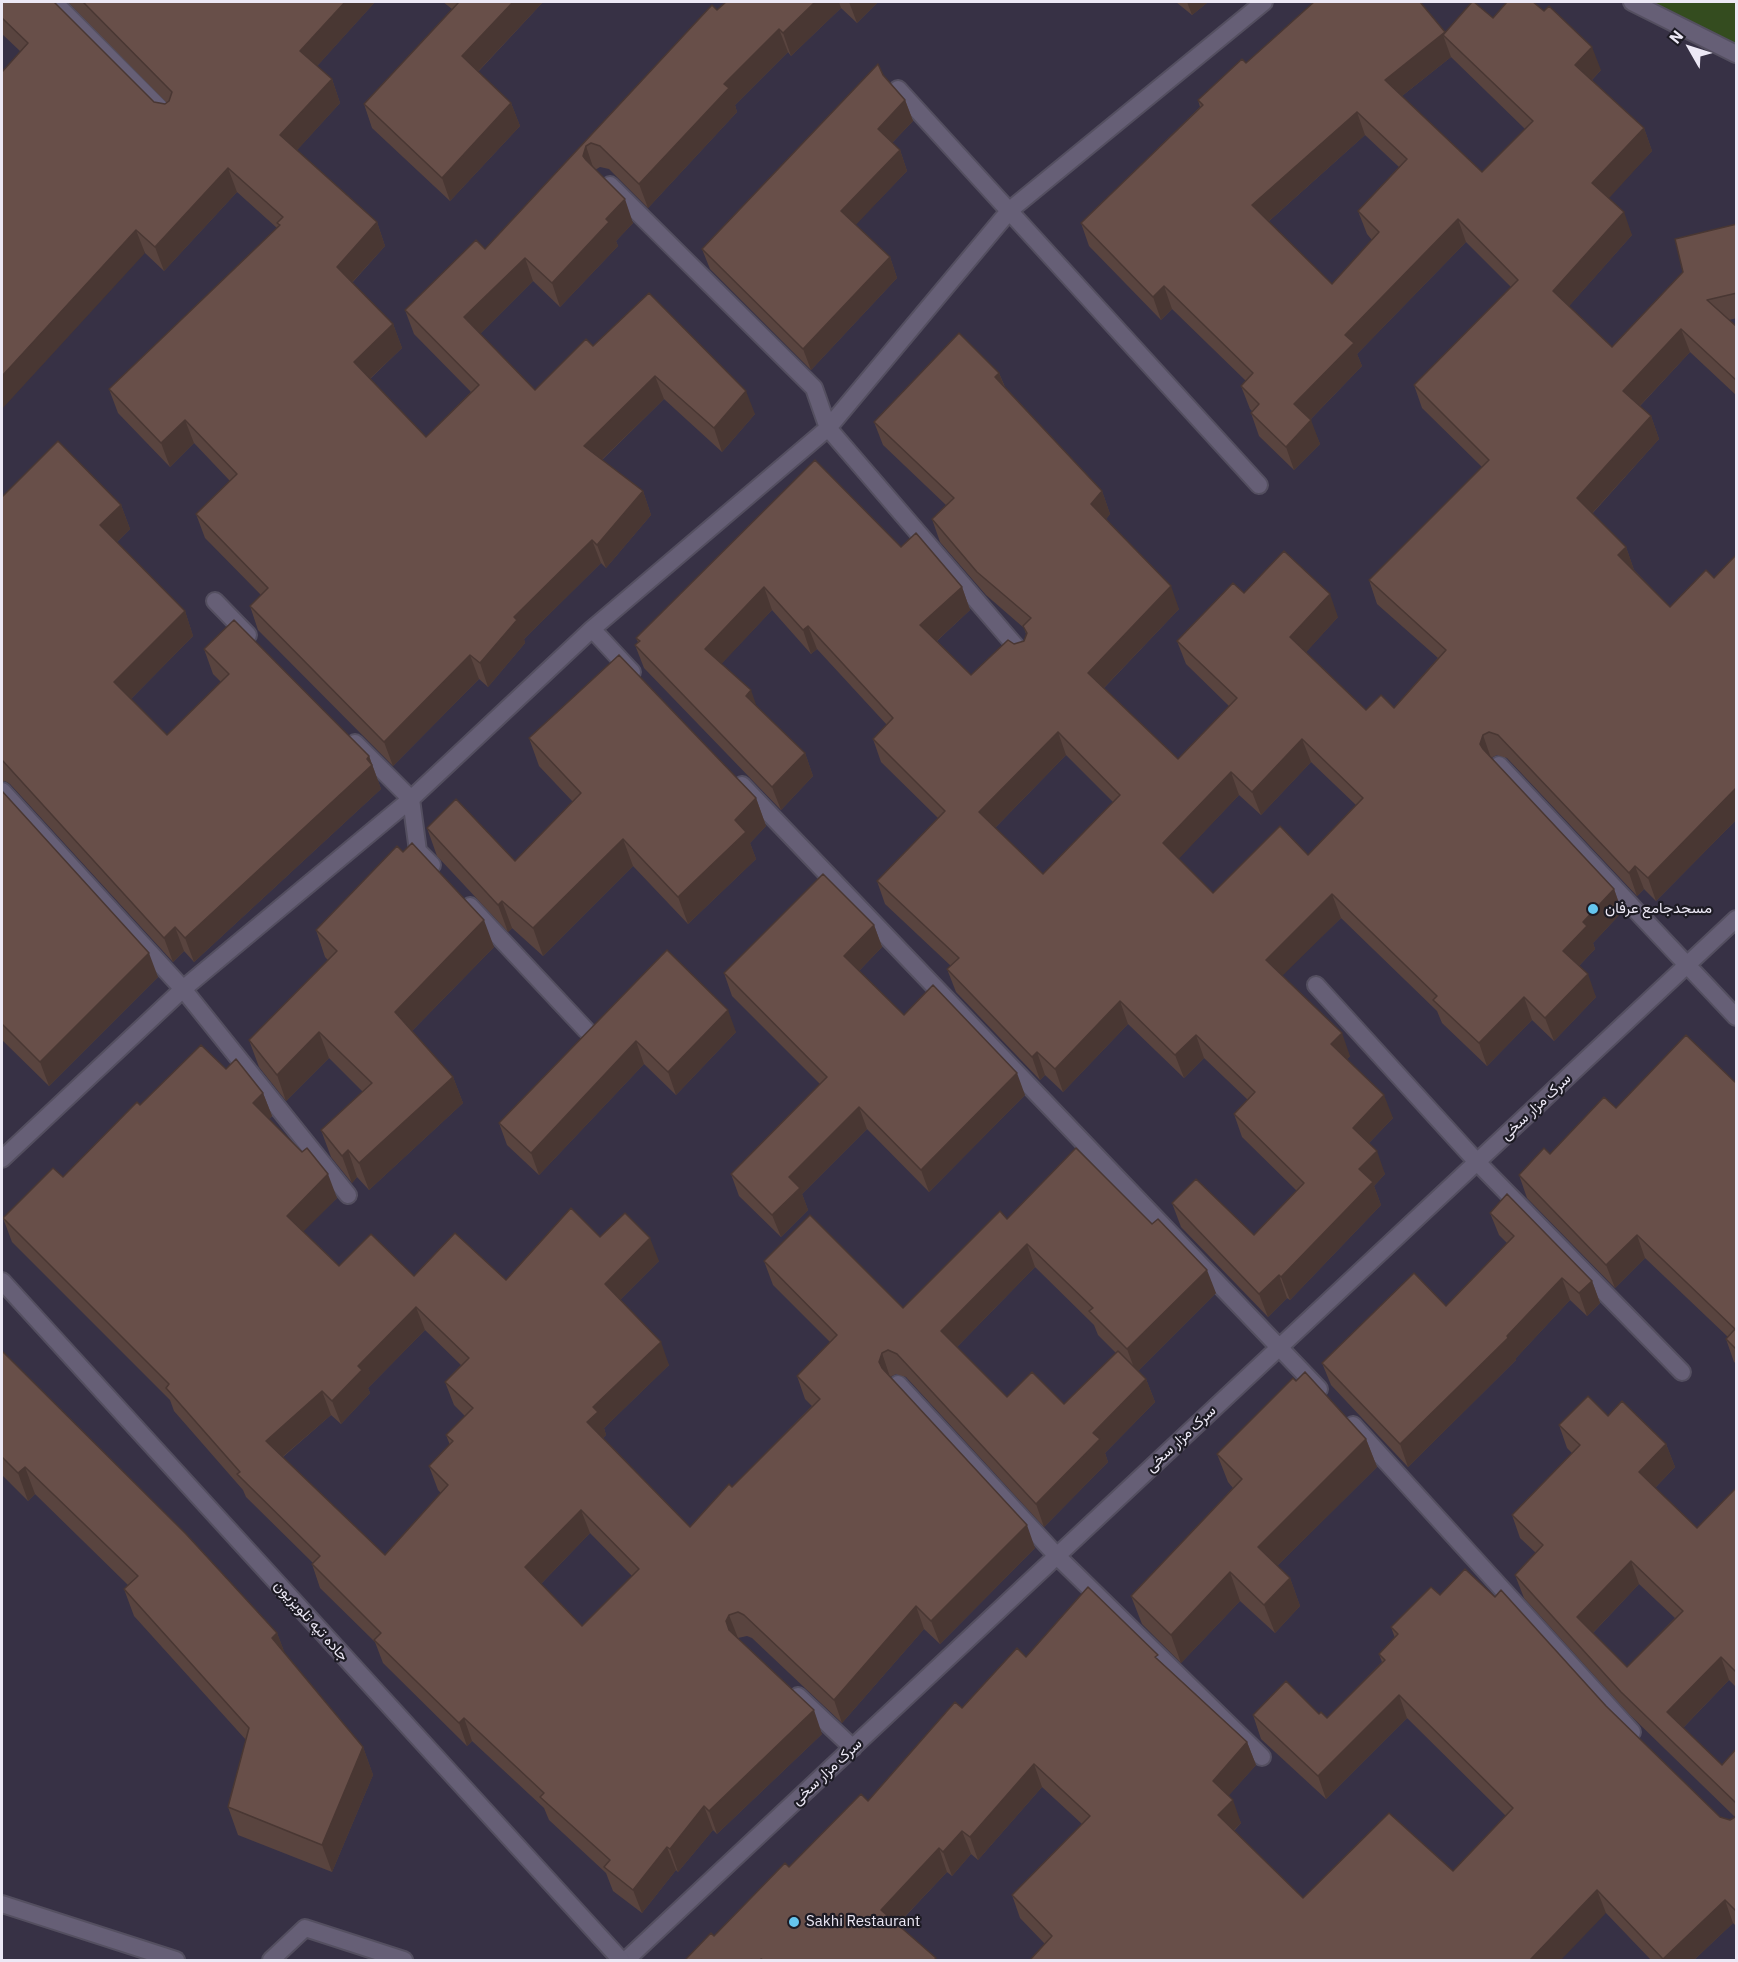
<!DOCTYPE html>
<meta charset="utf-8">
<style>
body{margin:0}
#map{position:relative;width:1738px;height:1962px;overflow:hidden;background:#373145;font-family:"IBM Plex Sans",sans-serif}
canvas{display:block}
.frame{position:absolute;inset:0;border:3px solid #ece8f5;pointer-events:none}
.north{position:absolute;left:1660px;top:18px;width:60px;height:60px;-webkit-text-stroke:4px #1d1b24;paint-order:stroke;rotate:309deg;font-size:16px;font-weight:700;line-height:24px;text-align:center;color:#ece8f5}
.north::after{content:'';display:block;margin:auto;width:21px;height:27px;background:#ece8f5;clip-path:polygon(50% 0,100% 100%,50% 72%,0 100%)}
</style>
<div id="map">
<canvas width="1738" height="1962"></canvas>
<div class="frame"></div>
<div class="north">N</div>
</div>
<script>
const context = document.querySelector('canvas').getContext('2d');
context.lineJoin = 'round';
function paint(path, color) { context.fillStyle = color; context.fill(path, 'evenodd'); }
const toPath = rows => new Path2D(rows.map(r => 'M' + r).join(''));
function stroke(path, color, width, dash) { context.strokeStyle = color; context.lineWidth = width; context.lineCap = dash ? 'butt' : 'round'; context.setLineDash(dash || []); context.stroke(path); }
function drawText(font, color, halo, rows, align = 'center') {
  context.font = font + ' "IBM Plex Sans",Vazirmatn,sans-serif'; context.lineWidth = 4.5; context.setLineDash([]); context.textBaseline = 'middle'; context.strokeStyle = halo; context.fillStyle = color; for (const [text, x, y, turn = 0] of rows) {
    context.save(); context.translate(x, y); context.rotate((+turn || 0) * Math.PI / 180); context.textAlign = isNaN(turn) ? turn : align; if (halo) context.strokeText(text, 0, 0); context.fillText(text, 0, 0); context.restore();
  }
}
paint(toPath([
 [1632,2,1736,2,1736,54]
]), '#344c1f');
const minor = toPath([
 [54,2,170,118],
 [1632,2,1736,54],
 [898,89,1259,485],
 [610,185,814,388,828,428,1025,657],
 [215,601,248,635],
 [592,629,632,672],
 [355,743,411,799,418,851,432,865],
 [1499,765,1736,1017],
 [742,785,1319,1389],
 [2,791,183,989,348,1195],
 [470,906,586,1030],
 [1316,985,1477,1162,1682,1372],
 [2,1159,183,989,411,799,592,629,828,428,1010,210,1264,2],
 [898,1384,1057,1556,1262,1757],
 [1353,1425,1632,1732],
 [798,1696,853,1748],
 [2,1904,176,1960],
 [271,1960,305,1928,404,1960],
 [626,1960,1736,919]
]);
const tertiary = toPath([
 [2,1281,621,1960]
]);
stroke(minor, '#544f60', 20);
stroke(tertiary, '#544f60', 20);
stroke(minor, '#665f76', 16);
stroke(tertiary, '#665f76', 16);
paint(toPath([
 [2,2,154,102,165,104,167,103,68,2,375,2,317,66,332,79,340,103,297,150,377,222,385,246,352,283,393,324,402,348,370,379,426,437,471,392,414,334,405,310,485,249,726,2,878,2,857,23,841,8,791,56,788,52,735,105,737,112,648,208,609,169,600,167,595,170,633,223,616,241,618,246,560,307,533,281,480,334,535,390,593,346,755,414,722,452,664,399,602,460,643,491,651,515,606,568,601,563,524,639,525,643,488,687,479,679,393,766,258,630,250,606,261,595,205,538,196,514,230,481,194,443,170,467,118,413,109,389,277,228,237,192,164,271,145,253,20,51,2,34],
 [443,2,543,2,478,72,511,103,520,126,450,201,372,128,364,104,452,9],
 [1176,2,1208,2,1192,15],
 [1493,18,1601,70,1592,80,1644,128,1652,151,1608,198,1632,235,1569,306,1612,347,1737,224,1737,318,1729,320,1737,327,1737,396,1690,352,1640,406,1651,416,1659,439,1592,514,1626,547,1634,570,1670,607,1714,578,1737,554,1737,819,1656,901,1644,889,1637,896,1507,758,1497,755,1491,758,1614,889,1622,912,1593,943,1595,949,1579,966,1596,997,1554,1041,1532,1020,1487,1066,1442,1023,1437,1011,1341,918,1282,975,1350,1056,1347,1059,1393,1118,1369,1143,1385,1174,1374,1186,1381,1205,1290,1300,1287,1298,1268,1317,1181,1227,1172,1203,1254,1235,1297,1191,1242,1137,1234,1114,1248,1100,1204,1058,1184,1078,1128,1024,1063,1092,1045,1075,1040,1080,956,992,947,969,951,966,885,904,877,881,938,818,881,762,873,739,887,725,817,649,811,654,772,610,721,664,757,707,805,753,813,776,781,810,644,668,635,645,638,642,636,638,815,460,901,547,962,587,970,610,937,641,971,675,1014,644,1024,641,1026,634,1024,628,986,595,940,542,932,519,946,505,883,445,874,422,999,373,1005,387,1102,491,1110,514,1106,519,1179,609,1104,688,1178,759,1229,706,1186,664,1177,641,1244,593,1338,617,1306,652,1366,710,1394,708,1438,658,1377,604,1369,580,1482,467,1422,408,1414,385,1511,287,1466,242,1357,354,1362,366,1310,420,1320,444,1294,470,1259,436,1251,413,1252,411,1250,409,1241,386,1246,381,1172,309,1161,320,1089,246,1081,223,1200,107,1198,100,1246,63,1445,33],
 [1451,57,1525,129,1482,172,1402,96],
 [1365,135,1399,167,1358,211,1367,234,1372,240,1332,284,1268,222],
 [1066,755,1113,802,1043,874,995,828],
 [1311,762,1356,805,1308,855,1213,893,1178,859,1239,795,1261,815],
 [883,75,905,100,913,121,892,143,900,150,907,171,855,225,890,257,897,278,811,370,710,269,702,249],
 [2,497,121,505,130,529,117,542,185,611,193,636,131,699,167,735,221,682,213,674,204,649,369,756,381,789,194,962,184,951,173,962,10,784,5,781,2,782],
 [529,738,756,798,766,826,750,843,756,859,688,924,633,866,543,956,512,928,508,932,437,856,427,828,515,861,573,802,539,766],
 [2,791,158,977,49,1086,2,1040],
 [874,925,882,947,859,971,904,1015,1025,1095,929,1192,867,1129,802,1194,808,1210,781,1237,739,1196,731,1174,820,1084,732,996,724,973],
 [316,930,494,947,412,1031,453,1077,463,1103,369,1190,357,1177,352,1183,331,1157,321,1130,363,1092,329,1058,286,1101,259,1067,249,1040,328,960,325,957],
 [667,950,736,1032,676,1095,644,1064,539,1175,507,1145,499,1123],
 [226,1069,263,1093,272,1116,269,1119,337,1198,303,1231,339,1266,414,1276,506,1280,600,1237,659,1261,620,1300,669,1365,604,1428,606,1435,603,1438,690,1527,732,1487,812,1406,805,1399,797,1376,830,1342,773,1285,764,1261,903,1308,1007,1219,1216,1293,1138,1371,1146,1379,1155,1402,1105,1453,1108,1462,1044,1527,906,1377,896,1374,890,1377,1035,1548,940,1644,924,1629,842,1723,752,1638,747,1636,738,1638,822,1734,717,1834,713,1830,678,1872,676,1870,642,1913,613,1891,606,1873,549,1820,544,1808,472,1741,467,1746,383,1663,375,1642,320,1588,312,1564,313,1563,246,1497,243,1490,174,1411,170,1400,12,1242,3,1218,63,1177,140,1105],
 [1035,1267,1094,1325,1098,1335,1116,1353,1064,1404,1007,1397,957,1347],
 [425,1330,461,1365,445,1382,454,1405,465,1416,446,1435,450,1445,429,1466,438,1490,441,1493,385,1555,283,1457,331,1415,341,1424,370,1393,368,1388],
 [590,1533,632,1576,582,1626,541,1584],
 [1737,1084,1737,1364,1734,1362,1726,1339,1728,1337,1645,1258,1615,1288,1527,1198,1519,1175,1616,1108],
 [1490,1213,1592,1281,1600,1303,1587,1316,1570,1300,1516,1358,1516,1360,1408,1467,1331,1385,1322,1363,1446,1306,1507,1243,1499,1235],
 [2,1351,277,1633,285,1654,363,1747,373,1775,332,1872,238,1835,228,1807,246,1740,134,1616,124,1589,128,1585,35,1494,28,1501,2,1475],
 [1608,1416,1666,1444,1675,1467,1655,1488,1697,1528,1737,1487,1737,1688,1729,1680,1683,1728,1722,1765,1737,1748,1737,1927,1733,1923,1694,1960,1651,1960,1606,1913,1045,1944,1020,1918,1012,1895,1082,1824,1042,1787,978,1860,971,1854,952,1876,947,1872,897,1925,936,1960,685,1960,714,1936,789,1867,868,1801,962,1708,1026,1657,1160,1661,1247,1742,1256,1765,1228,1796,1241,1823,1234,1831,1303,1898,1453,1871,1506,1816,1407,1718,1326,1799,1261,1739,1253,1715,1319,1714,1327,1718,1382,1662,1379,1654,1395,1638,1391,1627,1440,1595,1606,1706,1720,1817,1730,1820,1735,1817,1630,1715,1524,1598,1515,1575,1536,1553,1520,1538,1512,1515,1572,1453,1567,1448,1559,1425],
 [1639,1584,1675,1618,1627,1667,1593,1633],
 [1366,1439,1377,1467,1277,1566,1290,1578,1300,1606,1275,1633,1240,1601,1181,1663,1142,1624,1131,1596,1233,1488,1228,1482,1217,1454]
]), '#59443f');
paint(toPath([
 [345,2,375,2,309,75,300,51],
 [513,2,543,2,470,80,462,56],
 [815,2,839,2,841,8,791,56,783,33],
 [849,2,878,2,857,23],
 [1187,2,1208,2,1192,15],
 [779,29,788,52,735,105,737,112,648,208,639,184,724,84],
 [1445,32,1443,35,1451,57,1393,103,1385,80],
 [1592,47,1601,70,1584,88,1575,65],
 [332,79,340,103,289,159,280,135],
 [905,100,913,121,885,150,878,129],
 [511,103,520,126,450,201,442,178],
 [1357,112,1365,135,1260,229,1252,205],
 [1644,128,1652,151,1601,207,1592,183],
 [586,146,594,170,592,179,583,156],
 [900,150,907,171,849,232,841,211],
 [228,168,237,192,164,271,155,247],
 [625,199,633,223,616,241,618,246,560,307,552,283,606,219],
 [1624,212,1632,235,1562,314,1553,291],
 [1458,219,1466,242,1357,354,1362,366,1303,427,1294,404,1345,335],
 [377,222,385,246,345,290,337,267],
 [136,230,145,253,2,409,2,376],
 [890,257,897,278,811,370,803,349],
 [525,258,533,281,473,341,464,317],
 [1164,286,1172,309,1161,320,1153,297],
 [393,324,402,348,362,386,354,362],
 [1681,329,1690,352,1632,414,1623,391],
 [999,373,1008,396,995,377],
 [655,376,664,399,592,469,584,446],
 [746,391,755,414,722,452,714,428],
 [1651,416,1659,439,1585,521,1577,498],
 [185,420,194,443,170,467,161,443],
 [1311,420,1320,444,1294,470,1286,447],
 [643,491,651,515,606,568,597,545],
 [1102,491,1110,514,1100,527,1091,504],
 [121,505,130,529,109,550,100,525],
 [592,540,601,563,524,639,525,643,488,687,480,663,514,617],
 [1626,547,1634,570,1627,578,1618,555],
 [1171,586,1179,609,1096,696,1088,673],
 [764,587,772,610,713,673,705,649],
 [962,587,970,610,929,648,920,625],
 [1330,594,1338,617,1299,660,1290,637],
 [185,611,193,636,123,707,114,682],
 [808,626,817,649,811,654,803,630],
 [470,655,479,679,393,766,384,742],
 [751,690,759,713,746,696],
 [1058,732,1066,755,987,836,979,812],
 [1483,735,1491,758,1489,767,1480,744],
 [1302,739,1311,762,1261,815,1252,792],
 [805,753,813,776,781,810,772,787],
 [369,756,381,789,194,962,185,938],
 [1231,772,1239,795,1171,867,1163,843],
 [1737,787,1737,819,1656,901,1648,878],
 [756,798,766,826,750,843,756,859,688,924,678,897,735,820],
 [623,839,633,866,543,956,533,928],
 [1635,866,1644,889,1637,896,1629,873],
 [1614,889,1622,912,1593,943,1595,949,1571,974,1563,951,1583,922],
 [1332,894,1341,918,1275,983,1266,960],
 [502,901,512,928,508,932,498,905],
 [484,920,494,947,405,1038,395,1012],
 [874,925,882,947,852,978,844,956],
 [175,927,184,951,173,962,164,938],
 [149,953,158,977,49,1086,40,1062],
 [1588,974,1596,997,1554,1041,1545,1018],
 [1524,997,1532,1020,1487,1066,1479,1043],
 [1120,1001,1128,1024,1063,1092,1055,1069],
 [728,1010,736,1032,676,1095,668,1072],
 [319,1032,329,1058,286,1101,277,1075],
 [1342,1033,1350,1056,1340,1067,1331,1044],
 [1196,1035,1204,1058,1184,1078,1175,1055],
 [636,1041,644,1064,539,1175,531,1153],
 [1037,1052,1045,1075,1040,1080,1032,1057],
 [1017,1073,1025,1095,929,1192,921,1170],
 [453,1077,463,1103,369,1190,359,1163],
 [263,1093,272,1116,261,1127,253,1103],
 [1384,1095,1393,1118,1361,1151,1353,1128],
 [859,1107,867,1129,802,1194,808,1210,781,1237,772,1215,789,1177],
 [348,1150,357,1177,352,1183,342,1156],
 [1377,1151,1385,1174,1374,1186,1381,1205,1290,1300,1281,1277,1359,1169],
 [328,1174,337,1198,296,1239,287,1216],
 [1637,1235,1645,1258,1615,1288,1606,1265],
 [650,1238,659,1261,613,1307,605,1284],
 [1027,1244,1035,1267,950,1354,941,1331],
 [1207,1270,1216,1293,1136,1373,1127,1349],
 [1279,1275,1287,1298,1268,1317,1259,1294],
 [1562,1278,1570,1300,1516,1358,1516,1360,1408,1467,1400,1444],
 [1592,1281,1600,1303,1587,1316,1579,1293],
 [416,1307,425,1330,368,1388,370,1393,341,1424,332,1401,358,1366],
 [661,1342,669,1365,604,1428,606,1435,595,1446,587,1422,593,1407],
 [882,1353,890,1377,888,1386,879,1362],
 [1146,1379,1155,1402,1105,1453,1108,1462,1044,1527,1036,1504,1093,1433],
 [322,1391,331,1415,274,1464,266,1441],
 [1366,1439,1377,1467,1268,1575,1258,1547],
 [1666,1444,1675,1467,1648,1495,1639,1472],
 [25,1467,35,1494,28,1501,18,1473],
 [581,1510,590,1533,534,1591,525,1567],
 [1027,1525,1035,1548,940,1644,931,1621],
 [1631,1561,1639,1584,1586,1640,1577,1617],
 [1230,1572,1240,1601,1181,1663,1171,1635],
 [1290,1578,1300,1606,1275,1633,1264,1605],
 [916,1606,924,1629,842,1723,834,1700],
 [729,1615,738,1638,735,1644,726,1621],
 [277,1633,288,1661,272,1638],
 [1721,1657,1729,1680,1676,1735,1667,1712],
 [1399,1695,1407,1718,1326,1799,1318,1776],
 [814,1710,822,1734,717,1834,709,1811],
 [464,1718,472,1741,467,1746,459,1723],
 [1247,1742,1256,1765,1221,1804,1213,1781],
 [363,1747,373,1775,332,1872,322,1845],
 [1034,1764,1042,1787,978,1860,970,1837],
 [1233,1800,1241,1823,1226,1838,1218,1815],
 [704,1806,713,1830,678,1872,670,1849],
 [962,1831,971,1854,952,1876,943,1852],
 [667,1847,676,1870,642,1913,633,1890],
 [939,1848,947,1872,889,1933,881,1910],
 [1597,1890,1606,1913,1561,1960,1530,1960],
 [1725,1900,1733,1923,1694,1960,1664,1960,1663,1959]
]), '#493733');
const building = toPath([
 [2,2,54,2,154,102,165,104,169,101,172,92,83,2,345,2,300,51,332,79,280,135,377,222,337,267,393,324,354,362,426,437,479,385,405,310,476,240,485,249,712,5,717,10,726,2,815,2,783,33,779,29,724,84,729,88,639,184,600,146,591,143,586,146,583,156,586,160,625,199,606,219,609,222,552,283,525,258,464,317,535,390,586,339,593,346,649,293,746,391,714,428,655,376,584,446,643,491,597,545,592,540,514,617,517,620,480,663,470,655,384,742,250,606,268,588,196,514,237,474,185,420,161,443,109,389,280,225,277,223,283,217,228,168,155,247,136,230,2,376,2,72,28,43,2,18,2,2],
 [459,2,513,2,462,56,511,103,442,178,364,104,459,2],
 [1314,2,1420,2,1445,32,1385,80,1482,172,1533,121,1443,35,1472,2,1474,2,1493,18,1507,2,1533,2,1544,11,1549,6,1592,47,1575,65,1644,128,1592,183,1624,212,1553,291,1612,347,1683,272,1675,239,1737,224,1737,293,1707,300,1737,327,1737,381,1681,329,1623,391,1651,416,1577,498,1626,547,1618,555,1670,607,1706,570,1714,578,1737,554,1737,787,1648,878,1635,866,1629,873,1498,735,1489,732,1483,735,1480,744,1483,749,1614,889,1583,922,1587,926,1563,951,1588,974,1545,1018,1524,997,1479,1043,1433,1000,1437,996,1332,894,1266,960,1342,1033,1331,1044,1384,1095,1353,1128,1377,1151,1359,1169,1373,1182,1281,1277,1279,1275,1259,1294,1172,1203,1196,1179,1254,1235,1304,1183,1234,1114,1255,1092,1196,1035,1175,1055,1120,1001,1055,1069,1037,1052,1032,1057,947,969,959,958,877,881,945,811,873,739,893,718,808,626,803,630,764,587,705,649,751,690,746,696,805,753,772,787,635,645,640,641,636,638,815,460,901,547,916,533,962,587,920,625,971,675,1008,640,1014,644,1024,641,1027,633,1023,626,1031,618,977,572,932,519,954,498,874,422,959,333,999,373,995,377,1102,491,1091,504,1171,586,1088,673,1178,759,1237,698,1177,641,1233,583,1244,593,1284,551,1330,594,1290,637,1366,710,1381,695,1394,708,1446,650,1369,580,1489,460,1414,385,1518,280,1458,219,1345,335,1354,343,1294,404,1311,420,1286,447,1251,413,1259,404,1241,386,1253,373,1164,286,1153,297,1081,223,1203,105,1198,100,1242,59,1246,63,1314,2],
 [1357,112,1407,159,1358,211,1379,232,1332,284,1252,205,1357,112],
 [1058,732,1120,795,1043,874,979,812,1058,732],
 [1302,739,1363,798,1308,855,1280,826,1213,893,1163,843,1231,772,1252,792,1302,739],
 [878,64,883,75,905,100,878,129,900,150,841,211,890,257,803,349,702,249,878,64],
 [58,441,121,505,100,525,185,611,114,682,167,735,229,674,204,649,234,620,369,756,367,759,372,765,185,938,175,927,164,938,2,760,2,497,58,441],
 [619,655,756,798,735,820,746,832,678,897,623,839,533,928,502,901,498,905,427,828,456,799,515,861,581,793,529,738,619,655],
 [2,791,149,953,40,1062,2,1024,2,791],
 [412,843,484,920,395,1012,453,1077,359,1163,348,1150,342,1156,321,1130,372,1083,319,1032,277,1075,249,1040,337,951,316,930,397,846,403,852,412,843],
 [823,874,874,925,844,956,904,1015,933,985,1017,1073,921,1170,859,1107,789,1177,800,1188,772,1215,731,1174,827,1077,724,973,823,874],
 [667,950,728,1010,668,1072,636,1041,531,1153,499,1123,667,950],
 [1686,1035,1737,1084,1737,1350,1726,1339,1735,1329,1637,1235,1606,1265,1519,1175,1544,1148,1550,1154,1604,1097,1616,1108,1686,1035],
 [201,1045,226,1069,236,1059,263,1093,253,1103,302,1152,307,1148,328,1174,287,1216,339,1266,371,1234,414,1276,455,1233,506,1280,571,1208,600,1237,625,1213,650,1238,605,1284,661,1342,593,1407,598,1412,587,1422,690,1527,729,1484,732,1487,820,1399,797,1376,837,1335,764,1261,810,1215,903,1308,1000,1211,1007,1219,1076,1148,1152,1224,1158,1219,1207,1270,1127,1349,1089,1311,1093,1308,1027,1244,941,1331,1007,1397,1032,1372,1064,1404,1118,1351,1146,1379,1093,1433,1100,1439,1036,1504,897,1354,888,1350,882,1353,879,1362,882,1368,1027,1525,931,1621,916,1606,834,1700,744,1615,738,1612,729,1615,726,1621,729,1630,814,1710,709,1811,704,1806,670,1849,667,1847,633,1890,604,1867,610,1860,540,1797,544,1793,464,1718,459,1723,374,1640,381,1633,312,1564,320,1556,237,1474,240,1472,166,1388,169,1384,3,1218,53,1168,63,1177,137,1102,140,1105,201,1045],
 [416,1307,469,1358,445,1382,473,1408,446,1435,453,1441,429,1466,448,1485,385,1555,266,1441,322,1391,332,1401,362,1370,358,1366,416,1307],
 [581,1510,639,1569,582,1626,525,1567,581,1510],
 [1507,1194,1592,1281,1579,1293,1562,1278,1507,1336,1508,1338,1400,1444,1322,1363,1414,1273,1446,1306,1514,1236,1490,1213,1507,1194],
 [2,1351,186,1534,277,1633,272,1638,363,1747,322,1845,228,1807,249,1728,124,1589,138,1576,25,1467,18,1473,2,1457,2,1351],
 [1305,1372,1366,1439,1258,1547,1290,1578,1264,1605,1230,1572,1171,1635,1131,1596,1242,1479,1217,1454,1293,1378,1296,1381,1305,1372],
 [1588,1396,1608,1416,1622,1401,1666,1444,1639,1472,1697,1528,1737,1487,1737,1673,1721,1657,1667,1712,1722,1765,1737,1748,1737,1805,1735,1802,1621,1692,1515,1575,1543,1545,1512,1515,1580,1445,1559,1425,1588,1396],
 [1631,1561,1683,1611,1627,1667,1577,1617,1631,1561],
 [1465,1569,1495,1597,1501,1590,1606,1706,1720,1817,1730,1820,1735,1817,1737,1812,1737,1912,1725,1900,1663,1959,1597,1890,1530,1960,1030,1960,1052,1936,1012,1895,1090,1816,1034,1764,970,1837,962,1831,943,1852,939,1848,881,1910,936,1958,934,1960,763,1960,761,1959,760,1960,685,1960,711,1933,714,1936,785,1863,789,1867,861,1794,868,1801,955,1702,962,1708,1017,1648,1026,1657,1088,1587,1158,1655,1155,1657,1247,1742,1213,1781,1233,1800,1218,1815,1303,1898,1389,1813,1453,1871,1513,1808,1399,1695,1318,1776,1253,1715,1286,1681,1319,1714,1321,1712,1327,1718,1385,1660,1379,1654,1398,1634,1391,1627,1431,1587,1440,1595,1465,1569]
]);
paint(building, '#684f49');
stroke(building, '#493733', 1.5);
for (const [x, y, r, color] of [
 [1593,909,6,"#65c5ee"],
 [794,1922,6,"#65c5ee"]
]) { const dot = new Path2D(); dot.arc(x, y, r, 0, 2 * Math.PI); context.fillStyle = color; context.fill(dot); stroke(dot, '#1d1b24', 2); }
drawText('15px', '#ece8f5', '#1d1b24', [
 ["مسجدجامع عرفان",1605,909],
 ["Sakhi Restaurant",806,1922]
], 'left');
drawText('15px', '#ece8f5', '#1d1b24', [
 ["سرک مزار سخی",1536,1107,-43],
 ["سرک مزار سخی",1181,1439,-43],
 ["جاده تپه تلویزیون",311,1621,48],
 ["سرک مزار سخی",827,1772,-43]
]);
</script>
